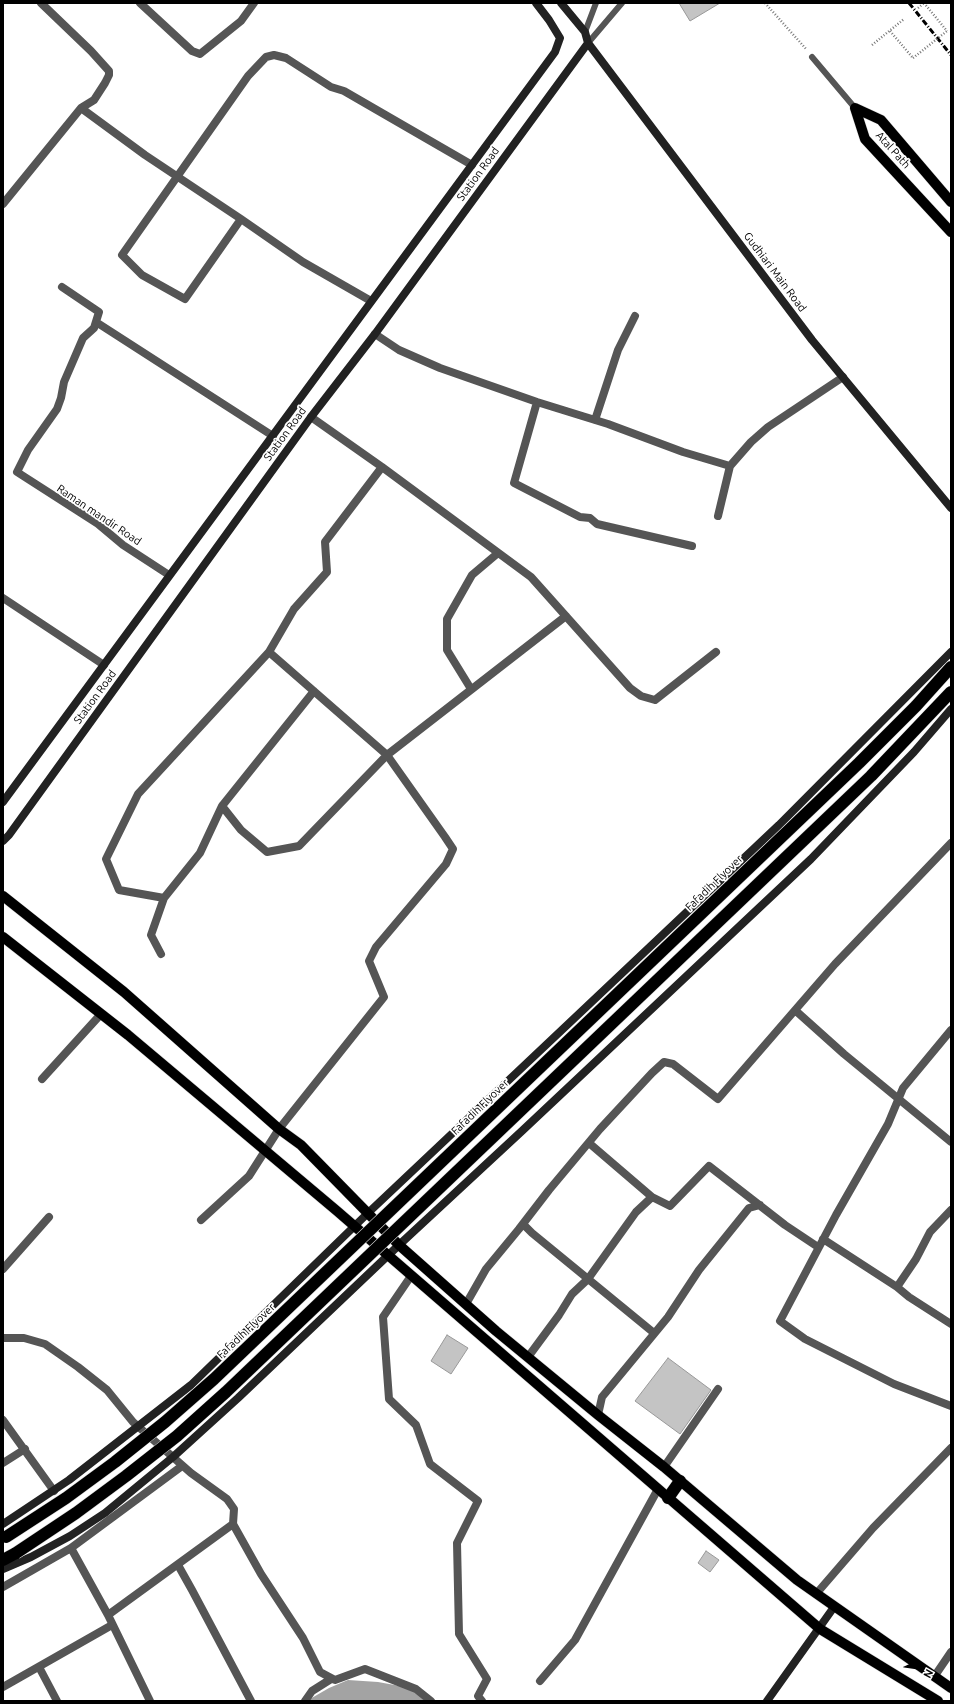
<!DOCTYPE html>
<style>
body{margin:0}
#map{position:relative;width:954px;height:1704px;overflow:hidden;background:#fff;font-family:Ubuntu,sans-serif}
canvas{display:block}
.frame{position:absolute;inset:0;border:4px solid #000;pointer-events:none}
.north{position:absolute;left:898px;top:1648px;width:40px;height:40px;-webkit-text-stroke:3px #fff;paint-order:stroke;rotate:119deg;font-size:11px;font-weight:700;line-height:16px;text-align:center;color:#000}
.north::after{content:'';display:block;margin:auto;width:14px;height:18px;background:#000;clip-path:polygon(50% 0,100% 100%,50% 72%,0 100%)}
</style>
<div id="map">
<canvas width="954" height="1704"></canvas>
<div class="frame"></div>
<div class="north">N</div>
</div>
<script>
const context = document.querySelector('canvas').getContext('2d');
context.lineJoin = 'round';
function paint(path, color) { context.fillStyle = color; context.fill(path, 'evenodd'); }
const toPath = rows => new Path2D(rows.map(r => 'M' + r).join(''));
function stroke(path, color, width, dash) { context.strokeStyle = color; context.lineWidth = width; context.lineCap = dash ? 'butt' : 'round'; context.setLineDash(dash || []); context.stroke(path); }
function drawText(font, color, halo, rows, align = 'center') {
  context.font = font + ' Ubuntu,sans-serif'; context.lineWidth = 3.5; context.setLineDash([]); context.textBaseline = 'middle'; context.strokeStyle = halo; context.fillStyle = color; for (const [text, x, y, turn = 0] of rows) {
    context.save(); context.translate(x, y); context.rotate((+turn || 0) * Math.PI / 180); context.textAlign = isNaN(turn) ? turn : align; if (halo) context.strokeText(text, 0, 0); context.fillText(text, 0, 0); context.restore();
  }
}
paint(toPath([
 [348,1680,378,1682,400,1686,413,1689,430,1701,309,1701,310,1699,329,1688]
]), '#a3a3a3');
const building = toPath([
 [679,3,720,3,690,21,679,3],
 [447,1335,468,1348,451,1374,431,1361,447,1335],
 [668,1358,711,1390,680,1434,635,1401,668,1358],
 [706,1551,719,1560,710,1572,698,1563,706,1551]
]);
paint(building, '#c4c4c4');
stroke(building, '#999', 1);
const primary = toPath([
 [951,202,881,120,855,108,865,139,951,232],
 [3,896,124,992,279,1129,301,1145,399,1245,496,1331,598,1415,664,1467,797,1580,951,1688],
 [3,937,128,1035,337,1211,820,1629,938,1701]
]);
const highway = toPath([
 [668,1498,680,1481],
 [3,1560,16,1553]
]);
stroke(primary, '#dbdbdb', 11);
stroke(highway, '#dbdbdb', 13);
stroke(toPath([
 [765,3,807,50],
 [924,3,947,31],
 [918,8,924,3],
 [890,31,913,58],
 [872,45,904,19]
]), '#777', 2.5, [1, 2]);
stroke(toPath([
 [585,32,596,3],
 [588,43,622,3],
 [812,57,855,108]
]), '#555', 6);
stroke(toPath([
 [140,3,192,51,200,54,241,21,254,3],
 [81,108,145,155,241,219,303,262,371,301],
 [3,204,81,108,94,100,105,83,109,75,109,71,91,51,41,3],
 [241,219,185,299,142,275,122,255,248,76,266,57,274,55,286,58,331,87,344,91,472,165],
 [62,287,99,312,94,328,83,338,64,382,61,398,57,409,28,450,17,472,98,524,123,545,169,575],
 [96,322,273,436],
 [375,334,399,350,440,368,537,402,608,424,683,452,730,466],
 [537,402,514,483,580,517,590,518,597,524,692,546],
 [311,417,382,467,531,577,630,688,641,696,655,700,716,652],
 [595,420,618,350,635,316],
 [718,516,730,466,751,442,768,427,843,377],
 [3,598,104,665],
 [471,689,447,650,447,619,472,575,498,553],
 [314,691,222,806,241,830,267,852,299,846,387,755,566,616],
 [222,806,200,853,164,898,119,890,106,859,138,794,269,652],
 [161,954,151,935,164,898],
 [796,1011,844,1054,951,1142],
 [951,1030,903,1088,888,1124,836,1215,780,1321,805,1339,894,1384,951,1406],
 [42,1079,101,1014],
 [589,1143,652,1197,670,1206,709,1166,785,1225,818,1247],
 [201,1220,249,1176,279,1129,384,997,369,961,376,947,446,864,453,849,445,837,387,755,269,652,294,609,327,572,325,542,382,467],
 [523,1224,532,1233,654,1333],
 [823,1239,897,1287,909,1297,951,1324],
 [3,1269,49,1217],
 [411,1276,383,1317,389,1399,416,1425,430,1464,478,1501,457,1543,459,1634,487,1679,478,1696,482,1701],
 [897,1287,916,1259,930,1232,951,1210],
 [466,1304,486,1269,519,1229,549,1190,600,1129,652,1073,664,1062,673,1064,718,1099,835,964,951,843],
 [3,1338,24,1338,45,1344,78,1367,107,1390,133,1422,191,1473,227,1499,234,1509,233,1524,261,1574,303,1638,320,1672,335,1680,365,1669,416,1689,431,1701],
 [528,1357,559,1315,572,1294,588,1279,636,1212,652,1197],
 [598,1415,602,1397,668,1317,699,1270,749,1208,760,1205],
 [3,1420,54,1491],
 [3,1463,25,1449],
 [664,1467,718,1389],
 [71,1548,108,1615,150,1701],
 [178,1565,192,1590,251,1701],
 [3,1587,71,1548,182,1466],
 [816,1594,873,1528,951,1448],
 [108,1615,233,1524],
 [39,1667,57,1701],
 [934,1677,951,1652],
 [540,1681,575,1640,658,1489],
 [3,1687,112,1625],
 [305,1701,312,1691,331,1679]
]), '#555', 8);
stroke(toPath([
 [561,3,585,32,588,43,812,340,951,508],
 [3,802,555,52,560,38,549,20,536,3],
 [3,841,9,835,311,417,375,334,588,43],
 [3,1524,69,1480,191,1385,368,1213,779,825,951,652],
 [3,1569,31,1557,70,1536,105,1513,173,1457,238,1398,399,1245,523,1130,811,859,914,752,951,709],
 [767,1701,834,1607]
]), '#222', 8);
stroke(primary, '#000', 10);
stroke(highway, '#000', 12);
stroke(toPath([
 [909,3,951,55]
]), '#000', 3, [6, 2, 1, 2]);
const highwayBridge = toPath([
 [6,1537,66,1498,115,1462,165,1422,214,1379,859,763,916,706,951,667],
 [16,1553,76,1513,126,1476,177,1436,226,1392,871,776,951,692]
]);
stroke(highwayBridge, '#dbdbdb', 13, []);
stroke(toPath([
 [913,58,947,31]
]), '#777', 2.5, [1, 2]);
stroke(highwayBridge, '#000', 12);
drawText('11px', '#000', '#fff', [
 ["Atal Path",893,150,48],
 ["Station Road",478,174,-54],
 ["Gudhiari Main Road",775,272,53],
 ["Station Road",285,434,-54],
 ["Raman mandir Road",99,515,34],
 ["Station Road",95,697,-54],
 ["Fafadih Flyover",714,883,-44],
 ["Fafadih Flyover",480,1107,-44],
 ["Fafadih Flyover",246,1331,-43]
]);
</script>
